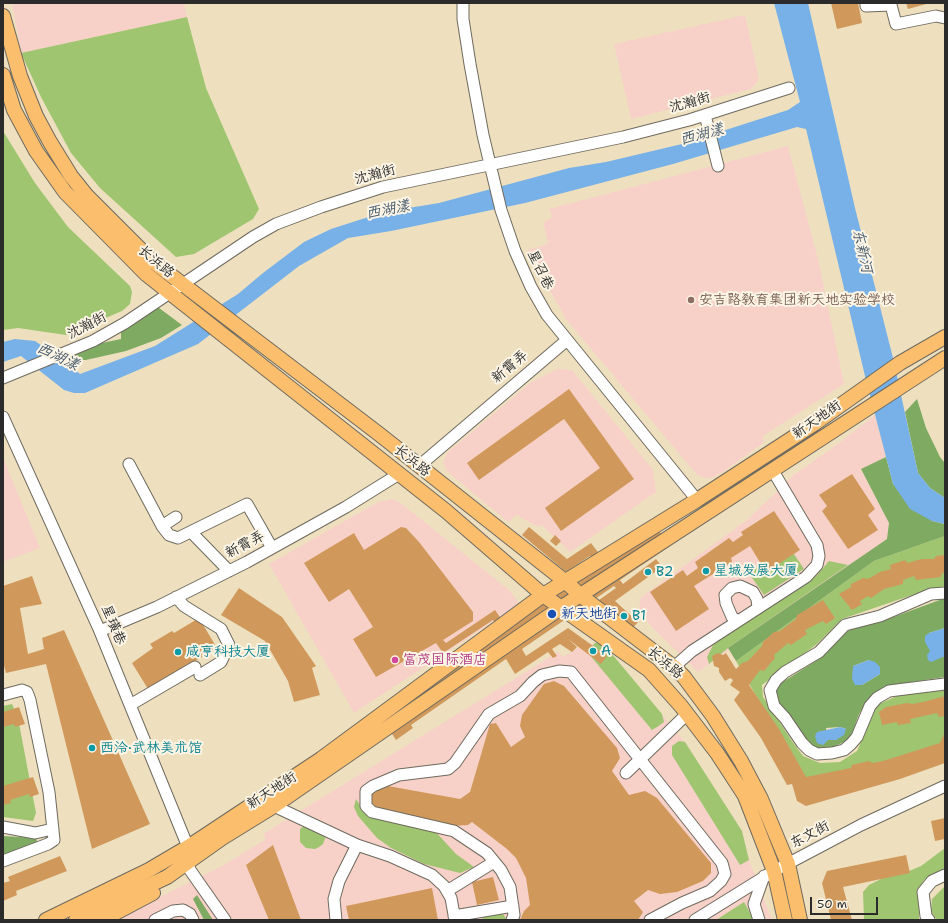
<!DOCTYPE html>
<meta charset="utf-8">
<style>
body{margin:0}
#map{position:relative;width:948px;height:923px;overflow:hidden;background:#eee0bf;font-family:"Shantell Sans",sans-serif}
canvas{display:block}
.frame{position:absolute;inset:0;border:4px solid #2b2b2b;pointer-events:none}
.scale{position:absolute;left:810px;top:897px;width:68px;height:18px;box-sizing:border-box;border:2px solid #2b2b2b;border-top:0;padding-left:5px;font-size:12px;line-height:14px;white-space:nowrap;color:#2b2b2b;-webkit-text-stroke:3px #fcf5e5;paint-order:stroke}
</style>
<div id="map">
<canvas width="948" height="923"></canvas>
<div class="frame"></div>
<div class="scale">50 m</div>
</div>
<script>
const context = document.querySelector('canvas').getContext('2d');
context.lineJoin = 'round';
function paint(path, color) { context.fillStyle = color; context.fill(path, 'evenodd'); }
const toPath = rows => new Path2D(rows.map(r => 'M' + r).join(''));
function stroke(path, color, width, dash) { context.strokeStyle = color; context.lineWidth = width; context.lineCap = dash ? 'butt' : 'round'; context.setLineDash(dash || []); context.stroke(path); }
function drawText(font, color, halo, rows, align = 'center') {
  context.font = font + ' "Shantell Sans","LXGW WenKai TC",sans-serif'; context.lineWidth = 4; context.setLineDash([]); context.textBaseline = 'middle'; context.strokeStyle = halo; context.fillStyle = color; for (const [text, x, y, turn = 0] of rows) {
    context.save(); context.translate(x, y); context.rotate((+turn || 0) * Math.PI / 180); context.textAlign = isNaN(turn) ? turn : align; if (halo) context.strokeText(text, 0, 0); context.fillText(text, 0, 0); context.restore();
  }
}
paint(toPath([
 [12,3,184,3,187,17,21,53],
 [745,15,759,79,751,89,631,119,614,44],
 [788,146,818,259,844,384,763,436,763,443,723,472,712,478,707,478,699,476,692,469,566,319,527,250,548,244,544,225,545,221,552,217,549,209],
 [557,369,572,370,653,470,656,492,570,552,543,526,534,525,517,515,508,522,447,471,443,463,448,452,530,383],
 [875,415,886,457,861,470,889,523,887,539,698,672,653,628,643,616,639,608,641,597,747,520,795,474,839,443],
 [3,457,40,548,3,562],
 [393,499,402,504,510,591,520,604,354,713,269,564,378,502],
 [602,642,685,742,742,831,749,860,772,920,114,920,222,866,266,839,263,834,558,652,563,657,581,646]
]), '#f7d1c8');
paint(toPath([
 [187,17,206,88,259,209,253,219,194,254,176,257,100,188,71,153,41,97,21,53],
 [3,131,35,183,68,227,130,286,132,292,130,304,122,311,66,335,18,328,3,330],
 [945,536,945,586,924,591,842,619,817,644,762,685,763,697,794,744,803,756,820,763,840,762,857,751,877,705,899,695,945,690,945,745,807,784,736,661,874,561],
 [794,554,804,569,764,595,748,572,761,563],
 [829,561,848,565,728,648,709,664,707,657,713,645,817,575],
 [602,642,662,714,664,722,657,727,652,730,589,654,590,648,595,643],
 [12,704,18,718,36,813,33,821,3,817,3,706],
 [679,741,685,742,742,831,749,860,740,865,672,755,672,746],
 [356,799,365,813,434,830,456,854,474,867,460,873,424,864,391,848,377,838,358,816,354,807],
 [307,824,326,836,323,844,319,847,315,849,306,848,300,842,300,829],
 [945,848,945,868,924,880,919,893,919,920,864,920,863,892,869,885,885,877,902,874,921,866],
 [945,886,945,920,937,920,931,911,932,899],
 [744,902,754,920,716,920],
 [495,913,503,914,507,920,481,920,485,916]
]), '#9fc570');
paint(toPath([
 [155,305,182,325,161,338,126,351,86,360,71,360,53,353,58,347,73,349,121,339,121,327],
 [917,399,926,428,940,457,945,463,945,498,930,488,918,473,905,412],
 [886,457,893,484,932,521,945,524,945,536,874,561,736,661,728,648,887,539,889,523,861,469],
 [945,598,945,628,929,633,941,657,945,656,945,677,892,685,871,696,859,714,851,736,846,741,829,749,816,749,808,743,793,720,779,703,776,695,778,685,819,659,848,631,858,626,888,619],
 [869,660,880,674,862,685,853,666],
 [840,727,846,729,836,740,828,740,826,728],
 [3,836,36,838,38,844,3,856],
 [197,895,213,920,204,920,193,899]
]), '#7faa62');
paint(toPath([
 [774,3,808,3,855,208,893,358,918,473,930,488,945,498,945,524,932,521,910,509,893,484,865,376,806,129,797,127,673,164,525,203,391,231,348,238,299,266,198,344,85,393,74,393,64,390,21,356,3,362,3,342,15,339,35,341,66,362,80,374,155,346,238,294,263,273,304,242,331,229,384,212,439,203,569,168,606,162,682,144,788,110,800,102],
 [945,628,945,656,931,662,928,660,927,655,930,651,925,642,925,636,929,633],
 [869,660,875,662,880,667,880,674,862,685,855,685,852,679,853,666],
 [840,727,846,729,844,735,836,740,828,740,823,745,817,743,815,736,817,732]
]), '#77b1e8');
paint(toPath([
 [831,3,858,3,862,23,837,29],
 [906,3,930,3,908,9],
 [569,389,634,479,561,531,545,508,600,468,564,419,479,480,467,463],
 [852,474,875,509,868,515,878,530,848,549,822,511,827,506,819,495],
 [774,511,800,550,766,572,750,546,731,558,732,562,694,586,709,609,676,631,650,592,683,570,687,576,698,568,695,562,729,538,733,542,743,535,741,532],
 [654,524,670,546,620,580,623,584,656,559,662,567,615,601,638,622,632,629,599,600,616,588,614,586,522,649,526,656,568,628,607,656,601,664,568,639,577,647,572,652,560,644,552,649,557,656,553,658,548,652,515,674,506,659,411,725,413,728,396,740,378,712,501,633,493,620,443,653,436,643,376,677,353,639,373,627,349,589,329,602,304,563,354,533,364,550,401,527,406,528,419,542,473,612,473,621,443,640,446,643,495,610,508,629,597,565,590,556,566,572,522,535,529,527,567,559,591,543,604,560],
 [555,535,561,541,556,546,550,541],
 [945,555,945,573,942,573,941,577,916,580,914,576,903,580,903,584,884,589,871,598,868,596,860,601,862,604,852,610,839,594,851,587,851,584,863,578,868,579,880,572,891,569,890,565,905,560,907,563,922,559,934,559,936,556],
 [32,576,42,604,20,608,28,654,44,649,42,638,64,630,150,824,92,849,46,664,6,673,3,662,3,586],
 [239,588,282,617,316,666,312,668,320,695,294,702,288,681,265,641,221,615],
 [823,600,835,618,826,624,823,621,805,630,807,634,791,645,788,643,774,655,775,658,764,671,760,670,749,685,779,729,806,777,851,768,852,765,869,761,872,763,883,761,940,743,945,732,945,763,900,779,806,806,797,801,792,784,787,785,761,738,734,700,740,692,730,685,733,680,730,678,725,681,719,672,719,668,714,666,712,656,718,653,723,655,726,653,736,669,742,663,748,661,762,646,763,642,774,632,780,631,796,619,797,615],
 [199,618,217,648,148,689,132,663,153,648,150,644,172,631,174,633],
 [554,681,564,686,617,748,620,758,612,771,629,795,645,791,657,798,711,863,711,873,703,881,677,892,660,894,648,890,634,901,643,912,638,920,520,920,524,911,530,905,526,878,516,858,507,849,472,822,468,825,451,826,372,808,368,798,376,789,388,786,460,799,470,792,490,724,496,723,511,747,525,737,520,726,522,715,544,684],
 [945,696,945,716,939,717,937,713,910,719,911,723,898,725,897,722,882,725,879,712,886,707,907,703,913,704,927,701],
 [19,707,25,724,15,727,14,724,3,727,3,712],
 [33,777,39,794,30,797,29,794,10,800,11,803,3,805,3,786],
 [945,818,945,839,935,841,931,821],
 [273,845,301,920,269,920,246,865],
 [906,855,910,873,843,887,852,920,831,920,822,883,827,871],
 [60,856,67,871,16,891,17,895,3,901,3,883,10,881,8,877],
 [493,877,499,900,477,905,472,882],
 [432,888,438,920,349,920,346,906]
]), '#d0995b');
const minor = toPath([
 [463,3,463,19,470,64,483,135,501,210,515,251,531,287,547,315,697,500],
 [866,3,866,6,891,5,896,24,936,16,945,18],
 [705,115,718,166],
 [3,378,93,341,125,323,253,237,276,224,321,207,383,187,623,137,689,120,789,88],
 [3,417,99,629,188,847],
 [129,464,162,526,169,535,178,538,247,504,272,548],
 [419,466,567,340],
 [162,526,176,517],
 [191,532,229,571],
 [945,593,931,594,880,616,845,625,819,652,785,672,776,680,770,690,774,706,785,718,802,743,809,750,817,754,832,753,844,750,851,744,857,737,870,706,877,698,889,691,945,684],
 [176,597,184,606,221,629,229,645,221,662,200,675],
 [738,621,732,617,726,603,725,595,732,588,740,586,753,592,757,599,758,608],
 [100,631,157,607,247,562,346,507,399,474],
 [674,667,692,651,806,577,817,565,819,556,817,545,773,471],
 [3,695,22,690,27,692,30,700,49,792,54,840,48,844,3,861],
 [130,705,195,667],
 [626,773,687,714],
 [274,806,357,845,339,881,334,899,336,920],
 [3,827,35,833,53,829],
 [357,845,390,856,432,875,444,886,451,898,455,920],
 [188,862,190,870,225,920],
 [447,891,494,862],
 [454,916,513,906],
 [155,920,173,911,183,910,190,914,193,920],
 [512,920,514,915,510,887,501,870,487,853,454,831,372,812,366,806,366,791,373,786,399,775,448,769,455,763,489,714,520,696,533,682,542,675,559,671,571,672,722,863,725,874,721,881,710,891,682,903,650,920],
 [695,920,774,871,861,825,945,786],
 [759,920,754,904,764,876],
 [929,920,926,916,923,892,932,881,945,875]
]);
const major = toPath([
 [3,16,20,76,36,116,50,142,71,176,87,196,151,260,379,434,566,582,580,595,674,667,684,677,713,716,741,761,761,799,788,864,800,920],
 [3,75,14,110,36,151,65,192,146,274,446,511,543,595,649,670,681,706,717,753,745,796,774,871,785,920],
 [46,920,149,870,188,847,321,759,543,595,697,500,814,424,900,363,945,337],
 [76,920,167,877,222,838,274,806,562,607,945,358],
 [102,920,153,893]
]);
stroke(minor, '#6f6a5f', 13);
stroke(major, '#6f6a5f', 16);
stroke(minor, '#fff', 11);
stroke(major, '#fabe6d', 14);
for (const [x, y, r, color] of [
 [691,300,4,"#8d6e63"],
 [706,571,4,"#0f9aa8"],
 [648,572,4,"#0f9aa8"],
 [552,614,5,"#1a4fb4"],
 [624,616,4,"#0f9aa8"],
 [593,651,4,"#0f9aa8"],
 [178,652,4,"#0f9aa8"],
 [395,660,4,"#d1479c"],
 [92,748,4,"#0f9aa8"]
]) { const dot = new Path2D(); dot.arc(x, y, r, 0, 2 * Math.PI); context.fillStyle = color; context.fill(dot); stroke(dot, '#fcf5e5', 1.5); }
drawText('14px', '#2b2b2b', '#fcf5e5', [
 ["沈瀚街",690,103,-16],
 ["沈瀚街",375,175,-15],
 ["长浜路",156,262,40],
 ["星召巷",540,270,64],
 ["沈瀚街",87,326,-28],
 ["新霄弄",510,367,-40],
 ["新天地街",817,420,-35],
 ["长浜路",412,461,38],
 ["新霄弄",245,545,-28],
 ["星璜巷",113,625,67],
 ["长浜路",665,663,40],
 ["新天地街",272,791,-33],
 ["东文街",810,835,-28]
]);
drawText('14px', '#785e54', '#fcf5e5', [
 ["安吉路教育集团新天地实验学校",699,300]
], 'left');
drawText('14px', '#0d838f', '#fcf5e5', [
 ["星城发展大厦",714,571],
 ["B2",656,572],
 ["B1",632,616],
 ["A",601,651],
 ["咸亨科技大厦",186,652],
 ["西泠·武林美术馆",100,748]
], 'left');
drawText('14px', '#164399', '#fcf5e5', [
 ["新天地街",561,614]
], 'left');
drawText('14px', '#b23c85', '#fcf5e5', [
 ["富茂国际酒店",403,660]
], 'left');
drawText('italic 15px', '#465a6d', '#fcf5e5', [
 ["西湖漾",702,135,-15],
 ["西湖漾",388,210,-11],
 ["东新河",862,251,77],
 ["西湖漾",58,357,26]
]);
</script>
